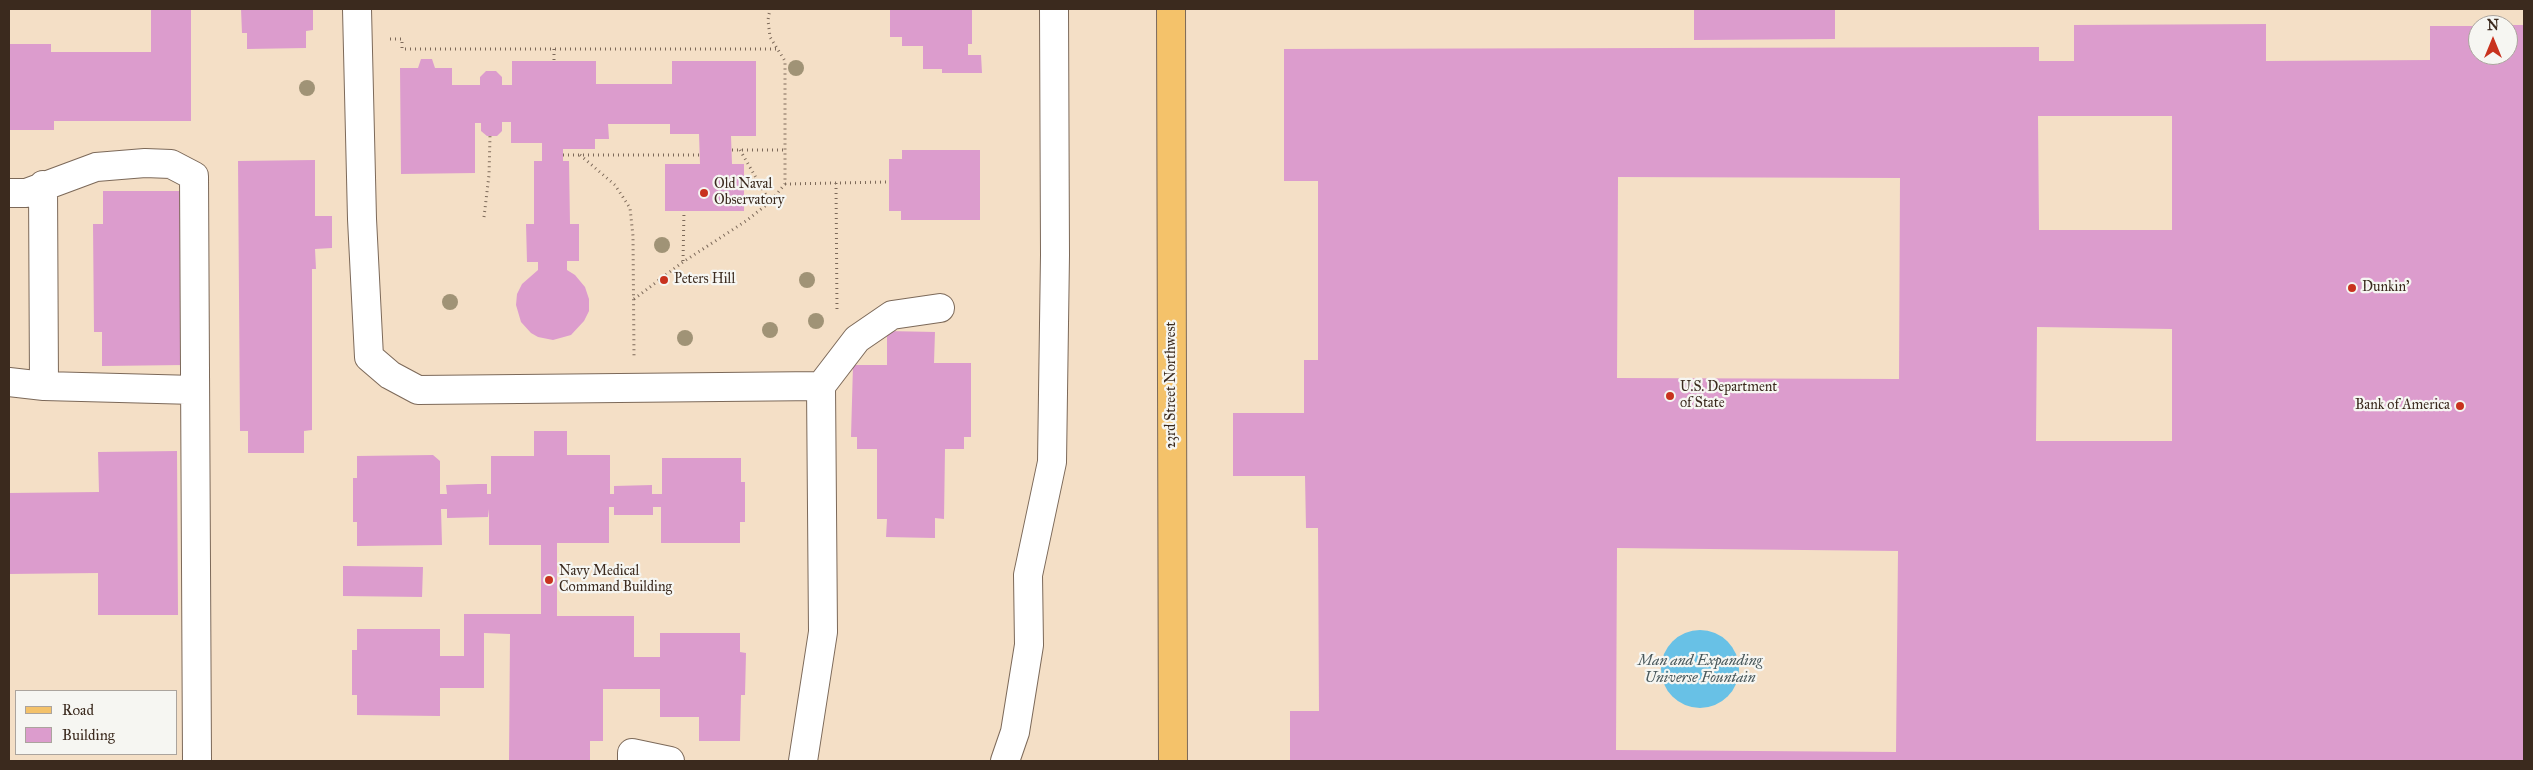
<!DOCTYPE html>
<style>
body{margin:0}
#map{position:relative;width:2533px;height:770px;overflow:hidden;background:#f4dfc6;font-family:"IM FELL Great Primer",serif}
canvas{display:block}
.frame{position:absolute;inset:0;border:10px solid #3b2a1e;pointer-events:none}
.legend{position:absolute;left:15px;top:690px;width:162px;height:65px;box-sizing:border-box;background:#f6f6f2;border:1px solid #aba49d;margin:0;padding:6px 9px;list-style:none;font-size:15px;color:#3b2a1e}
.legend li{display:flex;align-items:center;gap:10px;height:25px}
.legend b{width:25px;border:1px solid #aba49d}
.north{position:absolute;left:2468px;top:15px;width:50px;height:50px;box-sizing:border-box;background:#f6f6f2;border:1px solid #aba49d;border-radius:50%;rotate:0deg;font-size:14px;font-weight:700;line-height:20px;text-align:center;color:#3b2a1e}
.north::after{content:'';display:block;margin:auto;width:18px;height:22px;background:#c8321e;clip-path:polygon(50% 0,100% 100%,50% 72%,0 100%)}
</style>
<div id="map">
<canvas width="2533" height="770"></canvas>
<div class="frame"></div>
<ul class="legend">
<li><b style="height:6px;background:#f4c26a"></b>Road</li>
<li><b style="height:14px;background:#dc9ccd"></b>Building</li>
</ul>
<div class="north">N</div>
</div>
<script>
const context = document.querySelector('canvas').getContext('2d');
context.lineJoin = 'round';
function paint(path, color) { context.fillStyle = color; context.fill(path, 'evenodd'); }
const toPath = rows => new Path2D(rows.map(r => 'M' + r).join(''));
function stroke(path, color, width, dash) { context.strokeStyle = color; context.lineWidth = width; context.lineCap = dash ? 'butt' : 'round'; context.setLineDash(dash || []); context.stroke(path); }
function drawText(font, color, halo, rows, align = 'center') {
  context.font = font + ' "IM FELL Great Primer",serif'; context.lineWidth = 4.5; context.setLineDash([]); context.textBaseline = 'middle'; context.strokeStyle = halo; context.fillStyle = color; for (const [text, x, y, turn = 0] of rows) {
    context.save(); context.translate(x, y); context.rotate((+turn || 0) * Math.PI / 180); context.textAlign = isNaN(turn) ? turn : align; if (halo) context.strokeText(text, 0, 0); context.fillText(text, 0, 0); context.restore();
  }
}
paint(toPath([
 '1661 669a39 39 0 1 1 78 0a39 39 0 1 1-78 0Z'
]), '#68c1e6');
paint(toPath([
 [151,9,191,9,191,121,54,121,54,130,9,130,9,44,51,44,51,52,151,52],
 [241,9,313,9,313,30,306,31,306,48,247,49,247,33,242,33],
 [890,9,972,9,972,44,968,44,968,55,981,55,982,73,942,73,942,69,923,69,923,46,902,46,902,37,890,37],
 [1694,9,1835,9,1835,39,1694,40],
 [2266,24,2266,61,2430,60,2430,26,2478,26,2478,55,2508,55,2508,25,2524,25,2524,761,1290,761,1290,711,1319,711,1318,528,1306,528,1305,476,1233,476,1233,413,1304,413,1304,360,1318,360,1318,181,1284,181,1284,49,2039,47,2039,61,2074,61,2074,25],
 [2038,116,2172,116,2172,230,2039,230],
 [1618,177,1900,178,1899,379,1617,378],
 [2037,327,2172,329,2172,441,2036,441],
 [1617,548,1898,551,1896,752,1616,750],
 [421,59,432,59,435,68,452,68,452,85,480,85,480,77,486,71,496,71,502,77,502,85,512,85,512,61,596,61,596,84,672,84,672,61,756,61,756,136,731,136,732,164,744,164,744,211,665,211,665,164,700,164,699,134,670,134,670,124,608,124,609,139,595,139,595,149,563,149,563,161,569,161,570,224,579,224,579,261,567,261,567,270,575,275,585,287,589,299,589,311,584,321,571,335,553,340,538,337,531,333,521,322,516,305,517,294,522,284,538,270,538,262,527,262,526,224,534,224,534,161,542,161,542,143,511,143,511,122,502,122,502,131,497,136,487,136,481,131,481,123,475,123,475,173,401,174,400,68,418,68],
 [902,150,980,150,980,220,901,220,901,211,889,211,889,159,902,159],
 [315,160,315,216,332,216,332,248,315,249,316,269,312,269,312,430,304,431,304,453,248,453,248,431,240,431,238,161],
 [103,191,183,191,184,365,102,366,102,332,94,332,93,224,103,224],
 [887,331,935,332,934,363,971,363,971,437,964,437,964,449,945,449,944,519,935,518,935,538,886,537,887,519,877,519,877,449,857,449,857,437,851,437,853,365,887,365],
 [534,431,567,431,567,455,610,455,610,494,614,494,614,486,652,485,652,494,662,494,662,458,741,458,741,482,745,482,745,522,740,522,740,543,661,543,661,507,653,507,653,515,614,515,614,507,609,507,609,543,557,543,557,616,634,616,634,657,660,657,660,633,740,633,740,652,746,653,745,695,741,695,740,741,699,741,699,717,660,717,660,689,603,689,603,741,590,741,590,761,509,761,510,634,484,633,484,688,440,688,440,716,357,715,357,695,352,695,352,650,357,650,357,629,440,629,440,656,464,656,464,614,541,614,541,545,489,545,489,509,488,517,447,518,447,509,441,509,442,545,357,546,357,522,353,522,353,478,357,478,357,456,433,455,440,461,440,494,447,494,446,485,478,484,487,484,487,494,491,494,491,456,534,456],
 [177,451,178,615,98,615,98,573,9,574,9,493,99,492,98,452],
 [343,566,423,567,422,597,343,596]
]), '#dc9ccd');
const minor = toPath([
 [357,9,362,219,369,357,390,375,418,390,821,386,857,339,892,315,940,308],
 [9,193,26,193,96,167,145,163,171,164,194,176,197,761],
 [9,382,44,386,43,185],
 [44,386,195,390],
 [632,761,632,753,670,761],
 [803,761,823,632,821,386],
 [1005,761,1015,732,1029,645,1028,575,1052,462,1055,255,1054,9]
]);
const major = toPath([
 [1171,9,1173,761]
]);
stroke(minor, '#7c6959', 30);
stroke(major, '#7c6959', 30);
stroke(toPath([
 [390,39,402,39,402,49,777,49],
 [554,49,554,61],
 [732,150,784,150],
 [740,150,770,202],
 [563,155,699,155],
 [580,155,615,185,630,208,633,236,634,356],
 [836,183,837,312],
 [785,184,887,182],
 [484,217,489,175,490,136],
 [683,261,684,211],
 [634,299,683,262,746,221,770,202,785,184,785,61,770,37,768,20,770,9]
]), '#7c6959', 3, [1, 4]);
stroke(minor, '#fff', 28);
stroke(major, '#f4c26a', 28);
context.fillStyle = '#a09376';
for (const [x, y] of [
 [796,68],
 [307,88],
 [662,245],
 [807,280],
 [450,302],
 [816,321],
 [770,330],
 [685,338]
]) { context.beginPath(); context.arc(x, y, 8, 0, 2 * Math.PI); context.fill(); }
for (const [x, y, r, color] of [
 [704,193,5,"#c8321e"],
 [664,280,5,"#c8321e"],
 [2352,288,5,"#c8321e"],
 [1670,396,5,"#c8321e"],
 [2460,406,5,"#c8321e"],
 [549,580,5,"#c8321e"]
]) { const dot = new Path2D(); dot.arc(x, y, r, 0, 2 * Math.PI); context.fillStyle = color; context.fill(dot); stroke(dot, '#f6f6f2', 2); }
drawText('14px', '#3b2a1e', '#f6f6f2', [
 ["Old Naval",714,185],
 ["Observatory",714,201],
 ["Peters Hill",674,280],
 ["Dunkin'",2362,288],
 ["U.S. Department",1680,388],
 ["of State",1680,404],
 ["Bank of America",2450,406,"right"],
 ["Navy Medical",559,572],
 ["Command Building",559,588]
], 'left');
drawText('14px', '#3b2a1e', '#f6f6f2', [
 ["23rd Street Northwest",1172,385,-90]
]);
drawText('italic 15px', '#48575a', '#f6f6f2', [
 ["Man and Expanding",1700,661],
 ["Universe Fountain",1700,678]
]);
</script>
